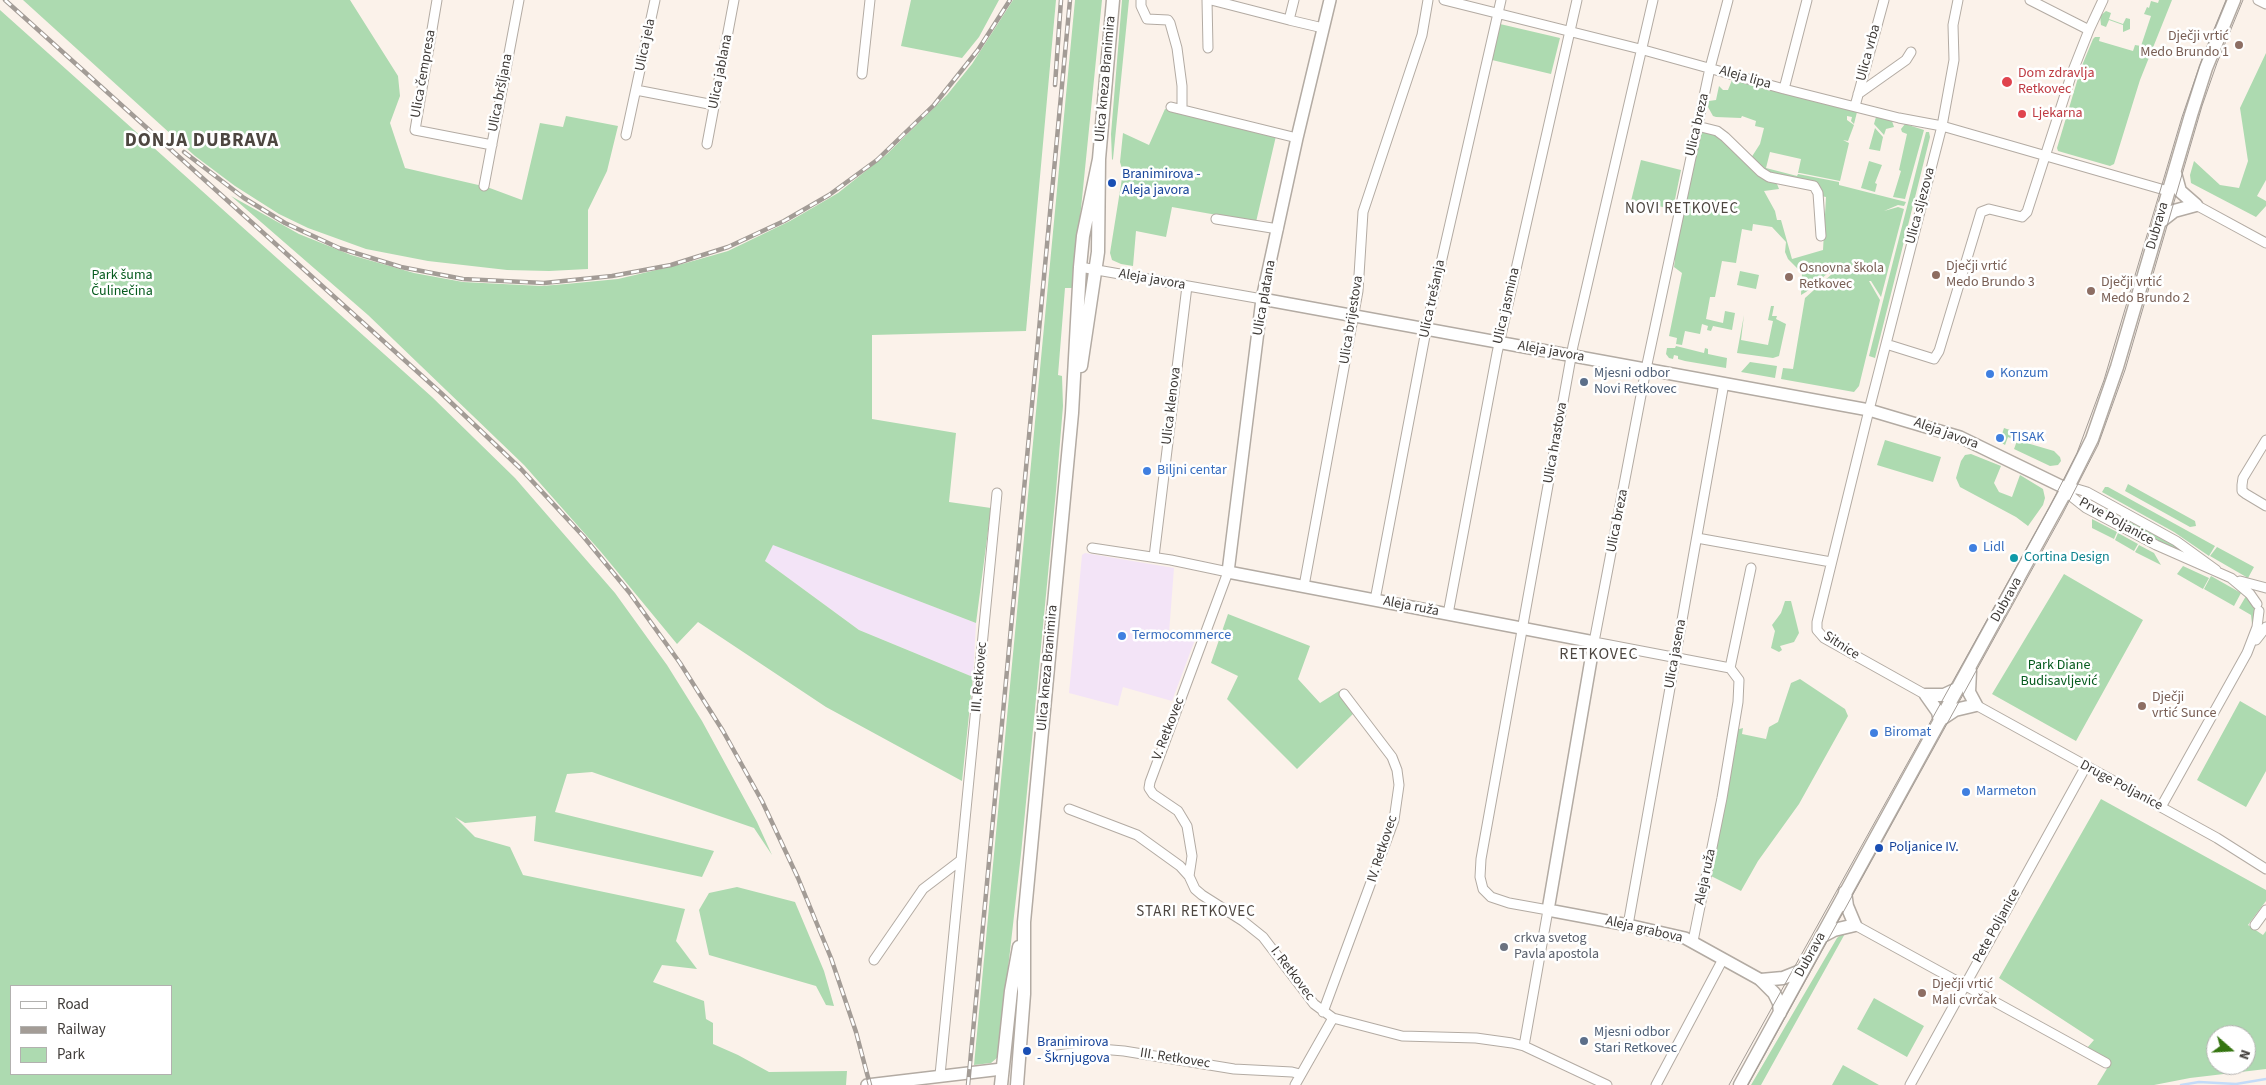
<!DOCTYPE html>
<meta charset="utf-8">
<style>
body{margin:0}
#map{position:relative;width:2266px;height:1085px;overflow:hidden;background:#fbf2ea;font-family:"Source Sans 3",sans-serif}
canvas{display:block}
.legend{position:absolute;left:10px;top:985px;width:162px;height:90px;box-sizing:border-box;background:#fff;border:1px solid #b2b1af;margin:0;padding:6px 9px;list-style:none;font-size:15px;color:#3f3b38}
.legend li{display:flex;align-items:center;gap:10px;height:25px}
.legend b{width:25px;border:1px solid #b2b1af}
.north{position:absolute;left:2206px;top:1025px;width:50px;height:50px;box-sizing:border-box;background:#fff;border:1px solid #b2b1af;border-radius:50%;rotate:109deg;font-size:14px;font-weight:700;line-height:20px;text-align:center;color:#3f3b38}
.north::after{content:'';display:block;margin:auto;width:18px;height:22px;background:#357511;clip-path:polygon(50% 0,100% 100%,50% 72%,0 100%)}
</style>
<div id="map">
<canvas width="2266" height="1085"></canvas>
<ul class="legend">
<li><b style="height:6px;background:#fff"></b>Road</li>
<li><b style="height:6px;background:#a39c96"></b>Railway</li>
<li><b style="height:14px;background:#addab0"></b>Park</li>
</ul>
<div class="north">N</div>
</div>
<script>
const context = document.querySelector('canvas').getContext('2d');
context.lineJoin = 'round';
function paint(path, color) { context.fillStyle = color; context.fill(path, 'evenodd'); }
const toPath = rows => new Path2D(rows.map(r => 'M' + r).join(''));
function stroke(path, color, width, dash) { context.strokeStyle = color; context.lineWidth = width; context.lineCap = dash ? 'butt' : 'round'; context.setLineDash(dash || []); context.stroke(path); }
function drawText(font, color, halo, rows, align = 'center') {
  context.font = font + ' "Source Sans 3",sans-serif'; context.lineWidth = 5; context.setLineDash([]); context.textBaseline = 'middle'; context.strokeStyle = halo; context.fillStyle = color; for (const [text, x, y, turn = 0] of rows) {
    context.save(); context.translate(x, y); context.rotate((+turn || 0) * Math.PI / 180); context.textAlign = isNaN(turn) ? turn : align; if (halo) context.strokeText(text, 0, 0); context.fillText(text, 0, 0); context.restore();
  }
}
paint(toPath([
 [773,544,976,623,973,677,859,630,765,561],
 [1085,553,1174,568,1169,633,1196,637,1172,701,1123,687,1118,706,1069,693,1082,555]
]), '#f3e4f7');
paint(toPath([
 [23,0,350,0,398,76,400,96,390,123,405,168,487,187,522,200,540,123,563,127,566,116,618,126,607,171,588,210,588,269,549,271,507,270,428,261,366,249,308,228,279,214,235,186,195,156],
 [911,0,999,0,979,37,962,58,901,46],
 [1013,0,1056,0,1026,331,872,335,872,419,956,433,949,502,991,508,976,623,773,545,765,561,859,630,973,677,962,781,826,707,698,622,677,644,601,552,524,465,368,315,231,196,299,234,351,255,414,273,463,282,542,286,566,284,618,279,686,263,728,251,790,221,838,193,887,154,947,95,972,64],
 [1075,0,1102,0,1073,288,1065,288,1058,375,1062,376,1063,406,1056,491,1021,854,998,1057,991,1063,974,1065],
 [1122,0,1129,0,1113,159,1112,160,1111,134],
 [2159,0,2172,0,2140,80,2114,164,2110,166,2058,151,2057,148,2081,68,2093,39,2095,37,2100,37,2099,41,2133,51,2135,45,2141,46,2151,16,2144,14,2147,7,2149,8,2151,1,2158,3],
 [0,10,432,397,515,478,615,593,667,665,702,721,757,822,772,855,754,828,592,772,567,774,555,812,714,851,702,877,534,841,536,816,465,823,455,817,475,837,510,847,523,875,685,909,676,941,697,969,662,965,653,982,704,1001,706,1019,713,1023,713,1044,738,1055,769,1072,847,1071,846,1085,0,1085],
 [11,986,171,986,171,1074,11,1074],
 [2106,11,2111,13,2109,19,2123,24,2126,18,2130,19,2130,29,2123,32,2123,25,2109,20,2106,27,2101,25,2100,16],
 [1500,24,1560,38,1551,74,1492,60],
 [2266,53,2266,180,2257,196,2266,201,2266,206,2256,217,2191,183,2190,175,2194,161,2220,185,2239,188,2248,161,2240,108],
 [1732,80,1857,112,1854,124,1851,121,1852,117,1847,116,1847,120,1854,125,1848,141,1843,140,1849,143,1840,181,1800,173,1798,173,1801,159,1770,152,1766,168,1797,176,1798,174,1839,182,1839,185,1906,202,1904,206,1898,205,1884,211,1898,207,1904,209,1881,297,1871,281,1869,281,1880,300,1859,386,1854,392,1781,379,1783,368,1793,369,1805,298,1832,274,1828,273,1806,292,1801,295,1802,273,1788,259,1785,252,1786,242,1772,227,1753,224,1752,231,1742,229,1736,263,1722,261,1715,297,1710,297,1706,319,1723,323,1725,311,1735,313,1732,330,1713,326,1711,331,1707,330,1708,326,1702,324,1700,334,1685,331,1682,345,1676,344,1677,338,1669,336,1682,273,1674,267,1675,259,1673,258,1702,131,1711,131,1777,184,1779,189,1764,191,1775,211,1777,220,1781,220,1792,259,1823,250,1826,197,1821,196,1821,193,1772,175,1751,158,1760,144,1764,128,1755,126,1756,121,1742,116,1741,118,1716,117,1713,116,1708,107,1709,101,1716,100,1719,86,1723,90,1728,90],
 [1165,109,1276,136,1256,222,1172,207,1166,237,1136,231,1133,266,1121,264,1112,260,1110,253,1123,172,1120,162,1123,133,1149,145],
 [1876,117,1892,121,1894,127,1886,129,1884,135,1874,124],
 [1905,124,1924,130,1905,199,1893,197,1901,171,1899,170,1907,134,1902,132,1901,129],
 [1875,128,1883,137,1880,151,1869,149],
 [1926,132,1929,132,1930,137,1875,358,1869,356],
 [1641,160,1681,170,1673,209,1631,201],
 [1869,161,1882,165,1875,183,1877,184,1875,192,1861,188],
 [1740,271,1759,275,1756,289,1737,285],
 [1771,306,1774,306,1772,316,1777,316,1776,319,1786,324,1779,356,1773,358,1737,353,1744,315,1741,340,1768,345,1773,321,1768,320],
 [1676,346,1704,353,1705,348,1708,349,1708,354,1727,358,1726,368,1685,361,1678,359,1678,356,1674,355,1673,359,1669,358,1666,354,1667,348,1675,348],
 [1750,362,1777,366,1775,378,1741,372],
 [2004,428,2022,434,2020,441,2054,451,2060,457,2061,461,2058,465,2050,466,2014,449,2017,441,2008,437,2005,445,2002,443,2004,438,1998,434,2002,434],
 [1885,440,1941,457,1933,482,1877,465],
 [1971,454,2001,466,1994,483,1999,492,2012,497,2020,475,2043,489,2045,498,2043,505,2028,526,2016,517,1960,487,1956,478,1961,461,1965,455],
 [2128,484,2195,521,2196,526,2190,527,2125,491],
 [2105,487,2108,487,2215,546,2209,556,2174,532,2102,492],
 [2096,505,2168,541,2199,561,2184,555,2110,516,2095,507],
 [2092,519,2117,532,2114,539,2092,528],
 [2118,533,2138,544,2134,551,2115,540],
 [2139,545,2154,553,2161,565,2135,552],
 [2217,547,2254,567,2248,578,2210,556],
 [2183,566,2209,578,2203,589,2177,574],
 [2064,574,2143,620,2076,741,1992,694],
 [2211,576,2241,593,2234,606,2204,589],
 [2246,596,2253,602,2257,610,2254,626,2252,624,2251,615,2239,608],
 [1785,601,1791,601,1799,633,1794,642,1780,646,1782,650,1779,652,1771,648,1775,631,1772,625,1781,613],
 [1228,614,1310,646,1298,679,1320,703,1339,691,1356,711,1297,769,1227,699,1238,676,1211,663],
 [1800,679,1845,709,1848,716,1799,804,1758,861,1741,891,1711,876,1737,740,1734,739,1736,730,1743,728,1742,734,1766,739,1769,727,1778,722,1791,683],
 [2240,701,2266,716,2266,771,2246,807,2197,780],
 [2101,799,2266,890,2266,901,2248,925,2263,935,2266,931,2266,1069,2190,1078,2154,1085,2097,1085,2111,1062,2087,1048,2094,1040,1999,978],
 [2216,1035,2246,1035,2246,1065,2216,1065],
 [737,887,795,902,824,971,834,1006,826,1005,816,986,709,955,699,910,709,893],
 [1847,930,1761,1085,1751,1085,1837,938],
 [1874,998,1924,1026,1907,1057,1857,1029],
 [1843,1065,1879,1085,1832,1085]
]), '#addab0');
stroke(toPath([
 [2181,1085,2199,1082,2236,1084,2266,1079]
]), '#c3dbf8', 2.5);
const minor = toPath([
 [437,0,415,130,492,145],
 [1141,0,1141,6,1147,19,1168,20,1170,23,1177,48,1182,86,1182,109],
 [1207,0,1208,48],
 [1211,0,1289,20],
 [1294,0,1289,20,1323,28],
 [1444,0,1640,49,1784,89,1899,118,1942,126,2168,191],
 [2030,0,2089,30],
 [2258,0,2266,4],
 [862,74,870,0],
 [1784,89,1807,0],
 [636,90,714,105],
 [1858,94,1906,60,1911,52],
 [1855,106,1884,0],
 [1171,107,1297,138],
 [1697,126,1717,131,1725,137,1761,172,1769,177,1814,186,1818,193,1821,236],
 [626,135,655,0],
 [707,144,734,0],
 [484,186,519,0],
 [2196,205,2266,243],
 [1216,219,1278,229],
 [1080,267,1262,299],
 [1886,344,1934,359,1939,351,1981,212,1989,209,2022,217,2027,212,2072,73,2089,30,2103,0],
 [2266,440,2243,478,2242,485,2242,491,2246,494,2266,506],
 [1697,538,1831,562],
 [1092,548,1171,560,1228,572,1150,782,1149,788,1153,794,1178,811,1187,826,1192,856,1189,876],
 [1154,557,1187,286],
 [2216,570,2176,541,2087,492,2077,489,2067,489,2072,497,2086,508,2156,545,2231,578,2250,594,2257,604],
 [2240,581,2266,588],
 [1304,586,1358,291,1363,212,1422,35,1428,0],
 [1375,600,1428,320,1501,0],
 [1448,614,1497,353,1577,0],
 [2256,640,2266,627],
 [1730,668,1751,568],
 [1926,695,1824,638,1817,630,1817,622,1869,410,1942,126,1954,60,1953,25,1958,0],
 [1976,705,2217,838,2266,869],
 [2161,807,2247,653,2257,627,2259,611],
 [1069,809,1137,835,1180,866,1189,876,1195,889,1202,895,1243,921,1263,937,1314,1004,1333,1018,1402,1036,1476,1038,1512,1043,1524,1046,1607,1085],
 [1628,925,1724,383],
 [1855,925,2106,1063],
 [2255,925,2266,910],
 [1693,941,1722,798,1738,702,1739,680,1730,668,1594,642,1646,369,1710,68,1728,0],
 [874,960,923,889,961,860],
 [1323,1012,1394,820,1399,785,1397,770,1392,757,1344,694],
 [1524,1046,1548,910,1509,903,1491,897,1483,889,1480,877,1481,859,1573,346,1653,0],
 [1051,1056,1100,1049,1124,1051,1234,1069,1292,1072,1300,1074],
 [940,1075,997,493],
 [1295,1085,1333,1018],
 [1656,1085,1723,959],
 [1910,1085,2085,768]
]);
const tertiary = toPath([
 [1330,0,1297,138,1262,299,1228,572,1594,642,1548,910,1628,925,1685,938,1761,980],
 [1262,299,1869,410,1960,437,2067,489],
 [867,1085,1002,1069]
]);
const secondary = toPath([
 [2175,173,2180,191,2196,205],
 [2160,222,2174,211,2196,205],
 [1081,366,1098,252,1099,159,1113,0],
 [1926,695,1944,695,1957,689],
 [1926,695,1938,712,1940,721],
 [1943,718,1955,710,1976,705,1969,692,1970,671],
 [1821,937,1834,930,1855,925,1847,906,1845,892],
 [1761,980,1783,978,1803,970],
 [1761,980,1774,993,1779,1003,1780,1013],
 [1001,1085,1011,991,1019,947],
 [1017,1085,1024,994,1024,922,1072,413,1080,267,1083,236,1099,159],
 [1740,1085,2067,489,2092,439,2117,367,2191,115,2206,68,2234,0]
]);
stroke(minor, '#b3aba3', 11);
stroke(tertiary, '#b3aba3', 14);
stroke(secondary, '#b3aba3', 15);
stroke(minor, '#fff', 9);
stroke(tertiary, '#fff', 11);
stroke(secondary, '#fff', 12);
stroke(toPath([
 [1729,1085,2049,508,2077,453,2104,380,2182,117,2203,56,2226,0],
 [1748,1085,2062,515,2098,445,2125,370,2202,106,2217,63,2243,0]
]), '#a39c96', 1);
const rail = toPath([
 [5,0,441,393,521,469,583,536,629,592,680,663,723,731,762,801,798,878,831,958,856,1032,870,1085],
 [1055,85,1061,0],
 [184,152,244,198,285,223,339,248,401,267,463,279,544,283,612,276,671,265,728,247,784,221,829,195,877,160,934,105,978,50,1010,0],
 [968,1085,1070,0]
]);
stroke(rail, '#a39c96', 4.5);
stroke(rail, '#fff', 2.5, [8]);
for (const [x, y, r, color] of [
 [2239,45,5,"#8d6e63"],
 [2007,82,6,"#e0444e"],
 [2022,114,5,"#e0444e"],
 [1112,183,5,"#1a4fb4"],
 [1936,275,5,"#8d6e63"],
 [1789,277,5,"#8d6e63"],
 [2091,291,5,"#8d6e63"],
 [1990,374,5,"#3f7fe0"],
 [1584,382,5,"#5c6f8a"],
 [2000,438,5,"#3f7fe0"],
 [1147,471,5,"#3f7fe0"],
 [1973,548,5,"#3f7fe0"],
 [2014,558,5,"#0f9aa8"],
 [1122,636,5,"#3f7fe0"],
 [2142,706,5,"#8d6e63"],
 [1874,733,5,"#3f7fe0"],
 [1966,792,5,"#3f7fe0"],
 [1879,848,5,"#1a4fb4"],
 [1504,947,5,"#6b7280"],
 [1922,993,5,"#8d6e63"],
 [1584,1041,5,"#5c6f8a"],
 [1027,1051,5,"#1a4fb4"]
]) { const dot = new Path2D(); dot.arc(x, y, r, 0, 2 * Math.PI); context.fillStyle = color; context.fill(dot); stroke(dot, '#fff', 2); }
drawText('14px', '#785e54', '#fff', [
 ["Dječji vrtić",2229,37,"right"],
 ["Medo Brundo 1",2229,53,"right"],
 ["Dječji vrtić",1946,267],
 ["Medo Brundo 3",1946,283],
 ["Osnovna škola",1799,269],
 ["Retkovec",1799,285],
 ["Dječji vrtić",2101,283],
 ["Medo Brundo 2",2101,299],
 ["Dječji",2152,698],
 ["vrtić Sunce",2152,714],
 ["Dječji vrtić",1932,985],
 ["Mali cvrčak",1932,1001]
], 'left');
drawText('14px', '#3f3b38', '#fff', [
 ["Ulica jela",646,45,-78],
 ["Ulica vrba",1869,53,-75],
 ["Ulica jablana",721,72,-79],
 ["Ulica čempresa",424,74,-80],
 ["Aleja lipa",1745,78,16],
 ["Ulica kneza Branimira",1106,79,-85],
 ["Ulica bršljana",501,93,-79],
 ["Ulica breza",1698,125,-77],
 ["Ulica sljezova",1921,206,-75],
 ["Dubrava",2158,226,-74],
 ["Aleja javora",1152,280,10],
 ["Ulica platana",1265,298,-80],
 ["Ulica trešanja",1433,299,-78],
 ["Ulica jasmina",1507,306,-77],
 ["Ulica brijestova",1352,320,-81],
 ["Aleja javora",1551,352,10],
 ["Ulica klenova",1172,406,-83],
 ["Aleja javora",1946,434,20],
 ["Ulica hrastova",1556,443,-80],
 ["Ulica breza",1618,521,-79],
 ["Prve Poljanice",2116,522,29],
 ["Dubrava",2007,600,-61],
 ["Aleja ruža",1411,607,11],
 ["Sitnice",1841,646,33],
 ["Ulica jasena",1676,654,-80],
 ["Ulica kneza Branimira",1048,668,-85],
 ["III. Retkovec",980,677,-85],
 ["V. Retkovec",1169,729,-69],
 ["Druge Poljanice",2121,786,28],
 ["IV. Retkovec",1383,849,-72],
 ["Aleja ruža",1706,877,-78],
 ["Pete Poljanice",1997,926,-61],
 ["Aleja grabova",1644,930,13],
 ["Dubrava",1811,955,-61],
 ["I. Retkovec",1292,974,53],
 ["III. Retkovec",1175,1059,9]
]);
drawText('14px', '#be3a42', '#fff', [
 ["Dom zdravlja",2018,74],
 ["Retkovec",2018,90],
 ["Ljekarna",2032,114]
], 'left');
drawText('14px', '#164399', '#fff', [
 ["Branimirova -",1122,175],
 ["Aleja javora",1122,191],
 ["Poljanice IV.",1889,848],
 ["Branimirova",1037,1043],
 ["- Škrnjugova",1037,1059]
], 'left');
drawText('14px', '#065b1e', '#fff', [
 ["Park šuma",122,276],
 ["Čulinečina",122,292],
 ["Park Diane",2059,666],
 ["Budisavljević",2059,682]
]);
drawText('14px', '#4e5e75', '#fff', [
 ["Mjesni odbor",1594,374],
 ["Novi Retkovec",1594,390],
 ["Mjesni odbor",1594,1033],
 ["Stari Retkovec",1594,1049]
], 'left');
drawText('14px', '#366cbe', '#fff', [
 ["Konzum",2000,374],
 ["TISAK",2010,438],
 ["Biljni centar",1157,471],
 ["Lidl",1983,548],
 ["Termocommerce",1132,636],
 ["Biromat",1884,733],
 ["Marmeton",1976,792]
], 'left');
drawText('14px', '#0d838f', '#fff', [
 ["Cortina Design",2024,558]
], 'left');
drawText('14px', '#5b616d', '#fff', [
 ["crkva svetog",1514,939],
 ["Pavla apostola",1514,955]
], 'left');
context.letterSpacing = '1px';
drawText('15px', '#4d4640', '#fff', [
 ["NOVI RETKOVEC",1682,210],
 ["STARI RETKOVEC",1196,913]
]);
context.letterSpacing = '0px';
context.letterSpacing = '1px';
drawText('16px', '#4d4640', '#fff', [
 ["RETKOVEC",1599,655]
]);
context.letterSpacing = '0px';
context.letterSpacing = '1px';
drawText('bold 19px', '#4d4640', '#fff', [
 ["DONJA DUBRAVA",202,142]
]);
context.letterSpacing = '0px';
</script>
